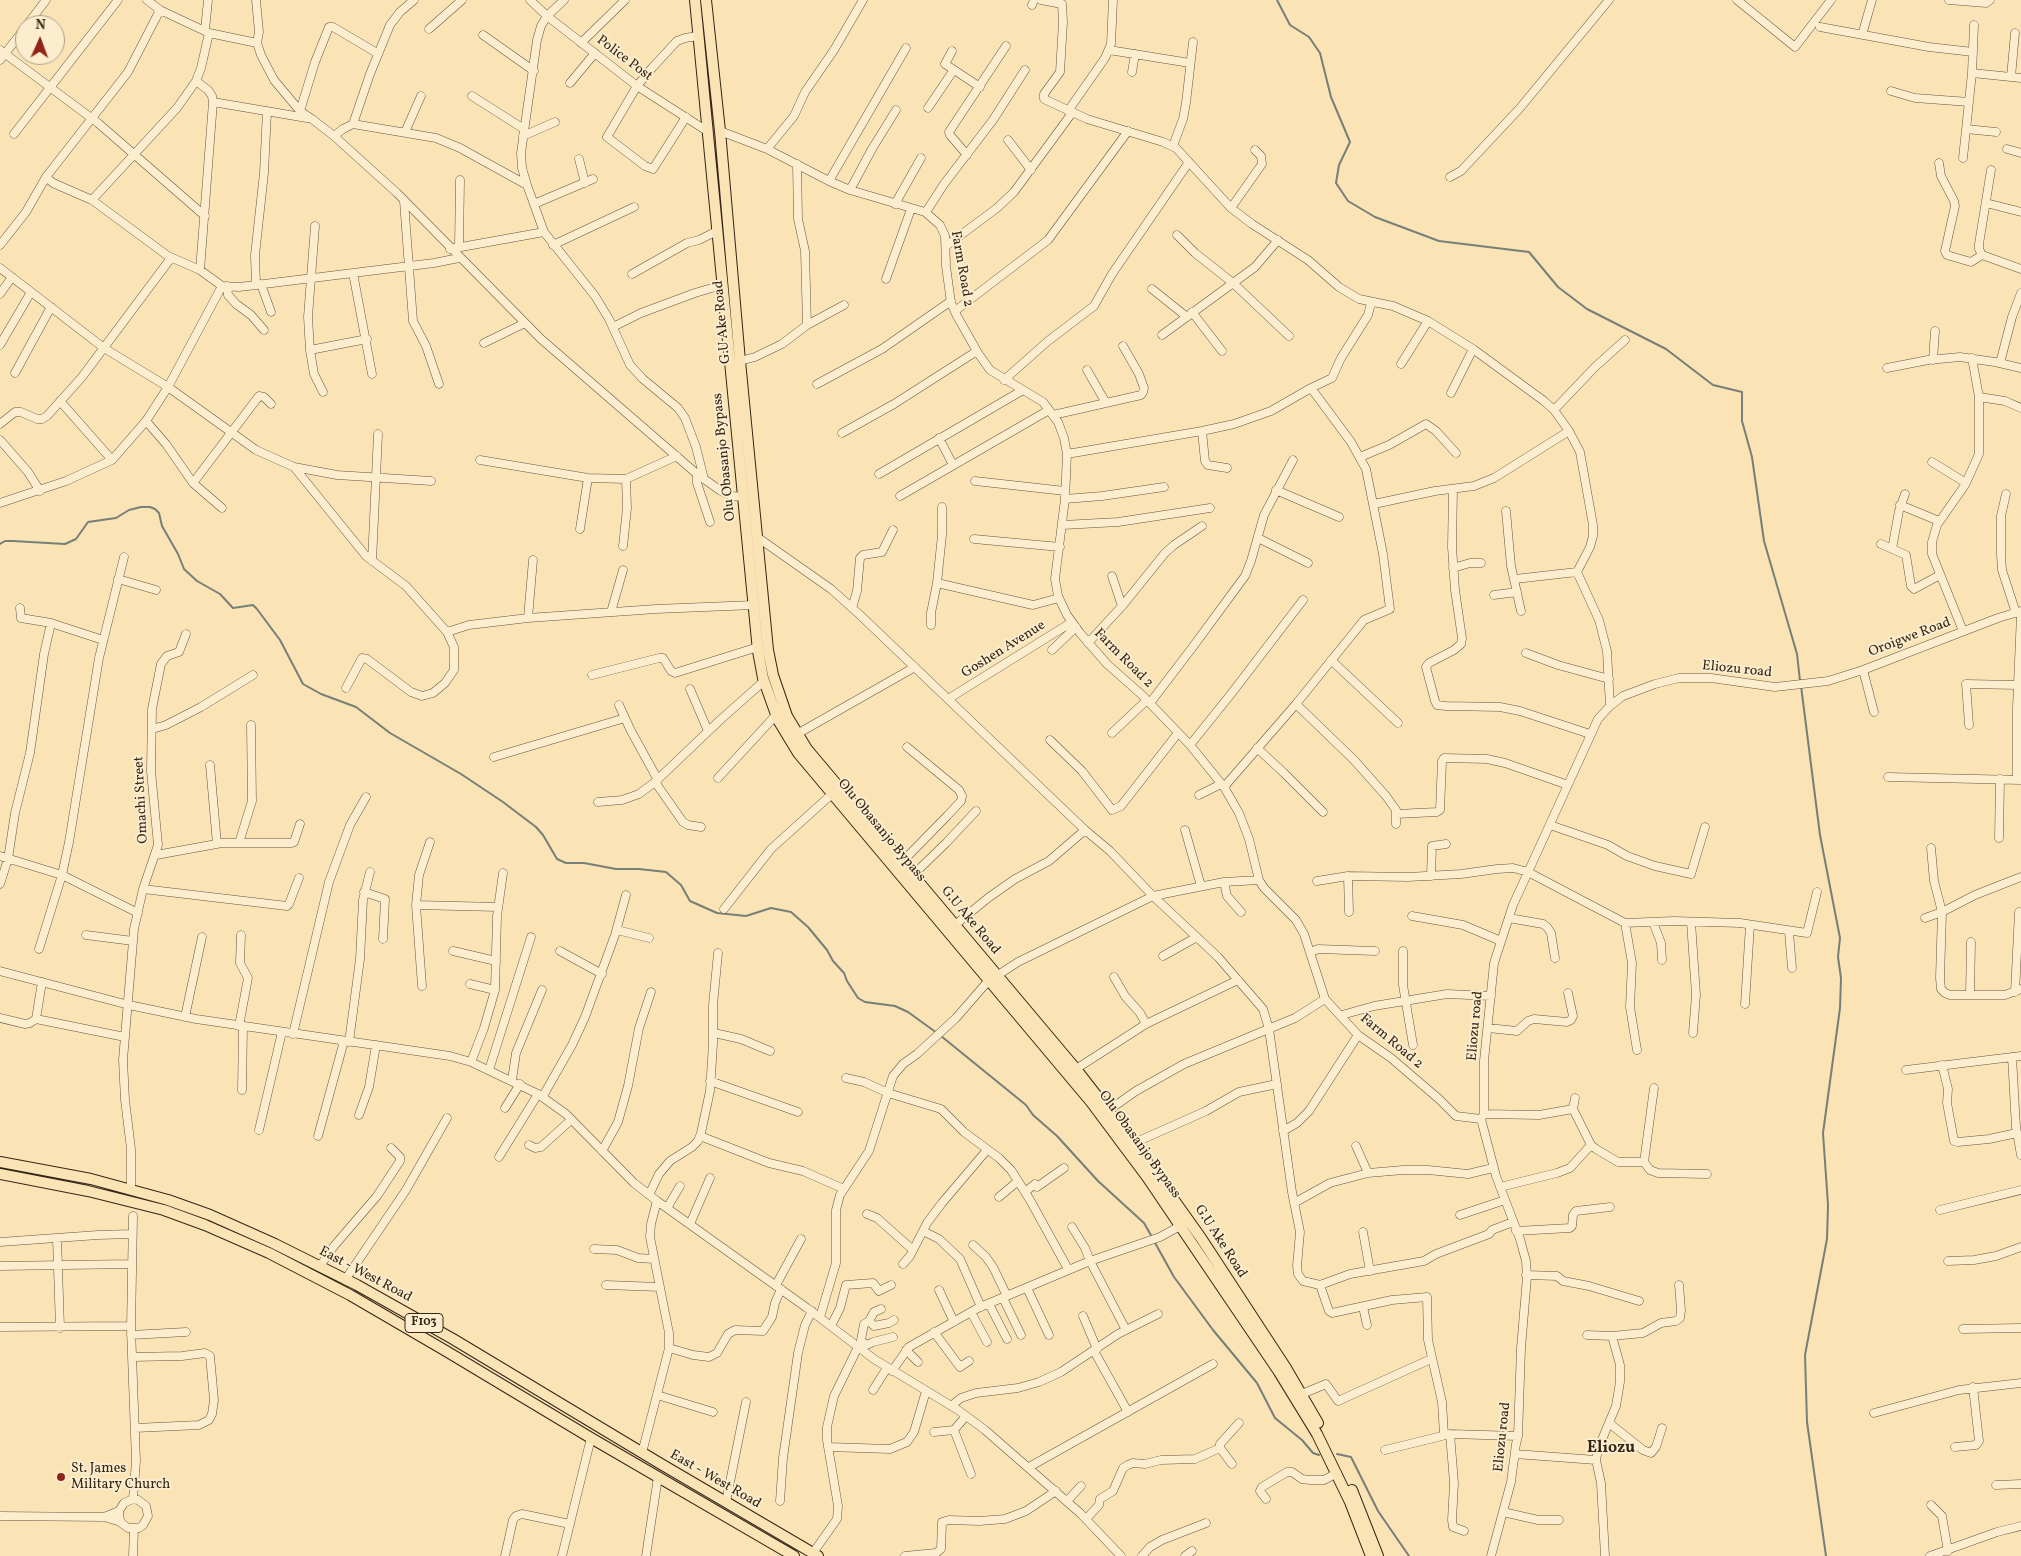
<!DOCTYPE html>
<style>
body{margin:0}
#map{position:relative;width:2021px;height:1556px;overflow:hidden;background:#fae3b5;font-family:Vollkorn,serif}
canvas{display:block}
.north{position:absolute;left:15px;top:15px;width:50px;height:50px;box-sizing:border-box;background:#fcedcf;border:1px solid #ac9d85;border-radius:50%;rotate:2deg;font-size:14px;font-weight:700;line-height:20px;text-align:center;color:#332616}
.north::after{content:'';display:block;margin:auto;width:18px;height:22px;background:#8f2418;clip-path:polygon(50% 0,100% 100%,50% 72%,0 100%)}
</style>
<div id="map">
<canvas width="2021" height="1556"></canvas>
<div class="north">N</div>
</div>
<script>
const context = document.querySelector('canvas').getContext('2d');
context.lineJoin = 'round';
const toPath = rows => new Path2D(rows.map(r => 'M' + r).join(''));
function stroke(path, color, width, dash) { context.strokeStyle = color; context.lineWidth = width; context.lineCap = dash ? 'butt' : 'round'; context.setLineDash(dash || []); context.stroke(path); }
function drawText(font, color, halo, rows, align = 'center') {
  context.font = font + ' Vollkorn,serif'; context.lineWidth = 4; context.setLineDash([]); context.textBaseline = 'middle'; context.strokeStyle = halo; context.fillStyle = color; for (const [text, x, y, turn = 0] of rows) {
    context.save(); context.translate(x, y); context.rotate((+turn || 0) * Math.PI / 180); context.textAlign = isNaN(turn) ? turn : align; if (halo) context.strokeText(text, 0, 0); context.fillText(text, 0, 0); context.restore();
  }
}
stroke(toPath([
 [1277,0,1290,25,1309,37,1320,53,1331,97,1350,142,1339,165,1336,183,1348,201,1375,217,1439,241,1529,252,1558,287,1587,309,1666,349,1713,385,1742,392,1742,421,1752,457,1764,541,1797,654,1800,681],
 [0,544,5,541,13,541,65,544,76,539,88,522,116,518,129,510,141,507,150,507,155,509,159,513,162,526,178,554,184,569,197,581,220,594,233,608,253,605,257,609,280,640,303,684,321,694,356,707,390,733,461,774,503,802,536,827,543,835,557,859,566,863,584,863,616,869,639,869,666,872,681,885,690,901,717,913,746,916,771,908,791,912,808,927,827,950,833,961,844,973,847,981,858,998,865,1002,895,1006,908,1012,937,1033],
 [1801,686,1820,835,1840,938,1838,957,1841,978,1840,1008,1823,1133,1828,1205,1827,1239,1805,1355,1807,1422,1826,1556],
 [941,1036,1026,1105,1033,1115,1057,1136,1098,1181,1144,1223,1152,1237],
 [1154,1241,1174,1277,1213,1330,1257,1383,1275,1418,1302,1440,1313,1453,1319,1455],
 [1337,1454,1351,1457,1378,1511,1409,1556]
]), '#767f78', 2);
const minor = toPath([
 [147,0,160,10,209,33,257,43],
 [256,0,259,32,257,43,261,55,274,80,300,111,312,119,334,136,397,193,541,339,697,474,721,491,732,496,743,497],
 [530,0,547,16,637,86,707,131],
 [564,0,547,16,541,26,537,40,521,153,522,168,527,185,544,232,595,296,609,319,630,365,643,379,678,408,685,418,696,447,704,479],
 [1041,0,1062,4,1063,22,1060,72,1044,94,1044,99,1087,119,1163,142,1176,148,1231,208,1252,224,1308,260,1339,287,1359,299,1393,306,1428,321],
 [1737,0,1795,47,1831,0],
 [1949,0,1986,3,1990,0],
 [1032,5,1034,0],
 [27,25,46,0],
 [1820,27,1929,47,1973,52],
 [429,29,462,0],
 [205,30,208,0],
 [483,35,534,71],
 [1862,35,1872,0],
 [581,43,625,0],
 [0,50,98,123,205,216],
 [1109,50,1190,63],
 [952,51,945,64,980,87],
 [0,60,25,28],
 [1132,72,1135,54],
 [1972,73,2021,78],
 [2011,77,2015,33],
 [196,81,208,90,212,96,213,102,200,270],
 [570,83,595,53],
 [1891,91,1915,98,1969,102],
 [472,96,524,129],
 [213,102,307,118],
 [928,108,953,71],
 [300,111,315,62,329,27,333,27,377,53],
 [1068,111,1105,58,1111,44,1113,0],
 [686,117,653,169,645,166,607,137,637,86,652,68,677,41,685,38,698,36],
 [353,124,370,74,390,25,400,12,414,0],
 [1966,129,1996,132],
 [720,131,767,149,829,181,850,190,925,212,940,225,945,236,946,266,951,303,957,316,978,353,990,370,1043,402,1058,422,1064,438,1067,454,1065,499,1055,579,1058,596,1067,615,1080,633,1107,664,1142,695,1190,745,1224,787,1239,813,1249,839,1259,880,1264,888,1296,920,1304,934,1325,999,1358,1035,1391,1058,1439,1099,1456,1116,1481,1119],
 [405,132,421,96],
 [14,134,118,0],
 [334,136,343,129,353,124,436,138,460,148,527,185],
 [523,136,555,122],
 [1008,140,1031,170],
 [1173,146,1183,119,1186,103,1193,42],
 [767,149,794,116,805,92,834,50,863,0],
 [2007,149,2021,153],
 [967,155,950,135,949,132,1006,46],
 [1963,158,1972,73,1974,25],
 [579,159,585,183],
 [1939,163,1941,176,1954,201,1955,206,1945,251,1947,255,1971,262,1982,255],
 [797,164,798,219,805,251,807,325],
 [46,177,53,183,92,200,168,256,200,270,222,286,239,287,256,285,434,263,459,258],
 [1450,177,1461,171,1520,108,1609,0],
 [829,181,906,48],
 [850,190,872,149,896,110],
 [92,200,177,108,196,81,201,68,209,33],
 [404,201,413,321,426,346,439,384],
 [1986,203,2021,212],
 [534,204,593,179],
 [895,204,921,158],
 [1231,208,1262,164,1261,156,1255,150],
 [926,212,944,184,993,120,1025,70],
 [315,226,308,317,310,350,314,374,323,392],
 [1177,235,1195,253,1233,283,1289,336],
 [0,245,26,212,46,177,128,72,160,10],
 [553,245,634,207],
 [946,246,997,208,1014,192,1072,113],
 [459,247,460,180],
 [450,249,544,232],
 [1982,255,1979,249,1979,244,1991,170],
 [1982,255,2021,269],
 [0,268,104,348,168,387,256,450,294,467,337,475,431,481],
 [353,273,372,374],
 [632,274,687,243,699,240,717,231],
 [886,279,911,209],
 [261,284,271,312],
 [256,285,255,255,264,173,267,111],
 [227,286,228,295,236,304,251,315,264,330],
 [1152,289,1187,317],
 [0,294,12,277],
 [955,311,1048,240,1128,131],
 [1192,312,1222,351],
 [613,327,641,313,695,293,722,285],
 [1162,335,1255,267,1278,240],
 [484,343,525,323],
 [0,345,31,292],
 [310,350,367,339],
 [1933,360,1935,331],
 [740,361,755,357,782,344,807,325,844,305],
 [2000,363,2012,317,2021,293],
 [1401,364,1428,321,1473,349,1544,401,1554,410,1569,431,1580,452,1593,525,1593,536,1590,547,1577,572,1599,620,1607,651,1610,706],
 [1887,368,1928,360,1960,357,1995,362,2021,368],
 [1087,370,1106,403],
 [15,373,51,307],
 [1004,380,1048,341,1094,306,1112,274,1189,162],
 [817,384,882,349,951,301],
 [1451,393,1473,349],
 [1979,397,2005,401,2021,408],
 [60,401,112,460],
 [1554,410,1595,367,1625,340],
 [1053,415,1141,395,1143,392,1144,388,1139,374,1123,346],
 [146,421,166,444,193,483,222,508],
 [0,424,15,412,21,412,37,419,42,419,47,416,82,377,171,258],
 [1202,431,1205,461,1208,465,1227,468],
 [842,433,894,404,977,351],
 [939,438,953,465],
 [0,440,28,472,40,491],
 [1067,454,1202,431,1234,424,1271,411,1311,388,1332,378,1341,358,1368,315,1371,303],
 [1360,457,1389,445,1426,424,1436,431,1456,453],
 [480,460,588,478,626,479,677,456],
 [1932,462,1966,483],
 [294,467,366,556,406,586,447,632],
 [697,474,697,483,710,522],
 [879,474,1023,390],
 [975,481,1065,491],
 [193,483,259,396,264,397,271,404],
 [1453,489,1452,547,1455,590,1462,638,1461,644,1454,650,1429,663,1426,667,1435,701,1437,705,1446,706,1500,707,1520,711,1590,734],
 [1276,490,1339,517],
 [2006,494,2001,516,2001,555,2002,570,2016,613],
 [900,496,1049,410],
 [1065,499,1102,496,1164,487],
 [0,503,66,481,112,460,146,421,168,387,222,286],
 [1374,504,1435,491,1474,486,1494,478,1569,431],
 [1900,505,1939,521],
 [1506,511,1511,566,1521,611],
 [1063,525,1118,522,1210,508],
 [580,529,588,478],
 [757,537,831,589,860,615,1085,830,1110,851,1153,896,1218,957,1263,1009,1269,1029,1292,1192,1300,1232,1297,1266,1298,1274,1303,1281,1320,1285,1350,1274,1424,1261,1436,1254,1489,1234,1492,1230,1513,1222],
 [1258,538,1308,563],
 [974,539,1060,547],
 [1881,544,1906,555,1911,586,1914,589,1940,575],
 [623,546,627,508,626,479],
 [1892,549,1899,511,1905,494],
 [533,560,528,618,656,609,754,605],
 [372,561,378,434],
 [1453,568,1470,563,1481,563],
 [1112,576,1122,606],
 [118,579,156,590],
 [1515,579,1577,572],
 [937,583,1033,605,1059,598],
 [1494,595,1517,592],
 [20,608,21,618,51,623,103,640],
 [852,608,857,591,860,558,863,555,882,552,893,530],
 [611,612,623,570],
 [931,625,931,613,937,583,942,535,942,507],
 [1963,631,1932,554,1932,542,1937,525,1965,485,1979,454,1979,397,1972,358],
 [1088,643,1123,605,1165,553,1174,545,1202,526],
 [1052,650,1076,627],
 [1526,653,1558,665,1609,679],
 [1331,660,1398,723],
 [1863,670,1874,712],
 [592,675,659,658,663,658,671,671,675,673,758,647],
 [346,688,362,658,367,659,411,692,422,696,433,693,445,683,454,670,454,647,447,632,469,625,528,618],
 [690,689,708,731],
 [948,699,1072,622],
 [1150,703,1192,648,1245,576,1251,561,1264,515,1293,460],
 [1296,704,1354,760,1386,796,1396,810,1396,824],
 [619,705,631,731,658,780],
 [1969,725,1966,684,2018,685],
 [152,729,166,725,201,707,253,675],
 [1112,733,1147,700],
 [797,734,915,667],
 [1050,740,1082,771,1112,810,1121,806,1178,733],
 [1190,745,1231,694,1303,600],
 [1257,748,1284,773,1323,812],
 [494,757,625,718],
 [210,765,217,844],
 [1888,777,2021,780],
 [718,778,776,715],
 [2017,780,2017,708,2021,615],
 [655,782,683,822,688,825,701,827],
 [1224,787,1296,704,1364,620,1390,609,1383,554,1366,469,1351,442,1311,388],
 [1199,795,1221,784],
 [598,802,622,800,639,794,655,782,719,721,764,681],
 [1396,814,1437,812,1440,810,1442,761,1444,758,1487,759,1505,763,1568,785],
 [1550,825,1608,845,1627,856,1655,866,1691,874,1705,827],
 [1185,830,1201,886],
 [1999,838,2000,779],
 [239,843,252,801,251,725],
 [1931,848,1934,881,1942,912,1940,978,1941,989,1945,993,1950,995,2005,995,2021,989],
 [156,855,222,843,292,843,294,842,300,824],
 [0,856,62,875,138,913],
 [902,862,947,816,961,801,962,796,959,790,907,747],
 [913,875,946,843,976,811],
 [1348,876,1349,912],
 [1431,876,1432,846,1446,844],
 [1317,881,1348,876,1408,877,1461,874,1497,869,1513,868,1528,872,1625,923,1674,921,1740,923,1807,933,1817,892],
 [1224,882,1227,896,1241,912],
 [0,884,8,859,15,813,30,753,44,654,51,623],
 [143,889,287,906,289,904,299,878],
 [364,892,385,899,383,939],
 [416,905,498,907],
 [724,909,771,849,832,794],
 [1412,916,1463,925,1501,941],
 [1509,918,1543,924,1547,927,1551,933,1555,958],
 [1925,918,1942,912,1975,895,2021,877],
 [1653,922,1661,943,1662,960],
 [1691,922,1696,995,1693,1033],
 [1625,923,1632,963,1630,1007,1637,1050],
 [955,925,988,898,1015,879,1049,861,1085,830],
 [617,930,649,938],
 [1789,932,1792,968],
 [86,935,133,941],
 [39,949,62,875,69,842,99,658,124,557],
 [453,951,496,961],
 [560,951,602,974],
 [1403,951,1403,985,1413,1045],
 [1311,952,1318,949,1375,951],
 [1163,956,1197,937],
 [0,971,129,1005,196,1019,450,1056,471,1062,538,1094,566,1114,634,1183,657,1201,807,1308,874,1359,958,1410,985,1430,1080,1513,1121,1556],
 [998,975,1018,962,1153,896,1224,882,1259,880],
 [1114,977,1125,996,1140,1013,1146,1024],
 [470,984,495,990],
 [422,986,416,905,419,875,430,842],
 [2015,992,2019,912],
 [1970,995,1971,942],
 [1745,1004,1750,925],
 [1342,1015,1374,1006,1447,994,1491,996],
 [185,1017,202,937],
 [0,1018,25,1024,30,1023,36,1019,42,982],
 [36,1019,125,1037],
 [239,1026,248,978,240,963,241,935],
 [1488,1028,1517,1031,1528,1021,1534,1019,1567,1022,1571,1020,1573,1016,1568,993],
 [714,1033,741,1039,770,1051],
 [293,1034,329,882,350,825,366,797],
 [349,1042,360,959,363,900,370,872],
 [2012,1057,2016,1127,2021,1155],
 [471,1062,484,1028,495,990,497,916,503,873],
 [1942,1065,1948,1089,1947,1103,1954,1141,1958,1142,1989,1139,2017,1133],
 [1076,1069,1146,1024,1238,980],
 [489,1070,531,937],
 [1906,1070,2021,1056],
 [846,1078,864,1082,888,1093,941,1109,964,1132,999,1158,1011,1170,1030,1200,1068,1269],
 [512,1080,516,1053,542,990],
 [710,1081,798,1112],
 [1654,1088,1644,1162,1650,1170,1658,1173,1707,1174],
 [242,1090,243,1026],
 [543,1096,572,1045,585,1017,615,935,626,895],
 [505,1108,520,1084],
 [1573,1109,1575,1098],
 [1109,1110,1136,1091,1184,1064,1295,1018,1325,999],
 [1484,1114,1539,1115,1573,1109,1591,1145,1596,1149,1618,1162,1644,1162],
 [359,1115,369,1087,376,1045],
 [259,1130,282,1032],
 [1283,1131,1297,1123,1309,1111,1358,1035],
 [318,1136,344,1041],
 [700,1136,769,1163,803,1171,844,1189],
 [1134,1143,1206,1111,1239,1092,1277,1084],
 [529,1145,535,1148,541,1147,571,1120],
 [1356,1146,1368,1173],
 [602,1151,618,1122,628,1086,639,1028,651,992],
 [499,1157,538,1094],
 [1500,1187,1557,1173,1570,1168,1591,1145],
 [131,1189,131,1149,125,1100,123,1060,134,929,143,889,158,845,151,771,152,709,161,664,167,656,179,652,186,634],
 [1025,1192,1035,1184,1037,1187,1064,1168],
 [649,1195,659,1174,670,1161,692,1147,698,1141,701,1133,710,1091,713,1044,713,1005,718,953],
 [999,1197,1018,1181],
 [1294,1203,1330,1183,1368,1173,1403,1170,1428,1170,1468,1174,1493,1168],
 [667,1208,680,1186],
 [1940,1210,2021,1190],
 [867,1214,877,1218,913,1250],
 [1460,1215,1505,1200],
 [133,1216,131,1329,136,1461,133,1499],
 [690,1224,710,1178],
 [1072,1227,1085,1248,1090,1261,1126,1330],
 [923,1231,939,1239,960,1259,981,1307],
 [1516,1231,1570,1228,1572,1226,1573,1215,1576,1211,1610,1207],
 [1363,1232,1370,1271],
 [57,1238,60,1328],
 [0,1242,98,1235,132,1234],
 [973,1245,986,1257,993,1267,1007,1296],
 [594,1249,617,1250,638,1258,654,1259],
 [1948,1261,1974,1260,1996,1256,2021,1247],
 [903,1264,910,1256,927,1223,942,1203,987,1150],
 [0,1266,131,1264],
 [320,1266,334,1246,377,1196,400,1161,400,1157,391,1148],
 [1526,1275,1557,1276,1563,1281,1589,1286,1639,1301],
 [345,1280,406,1190,447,1118],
 [606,1285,660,1287],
 [776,1285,801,1239],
 [1320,1285,1329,1311,1332,1313,1392,1300,1427,1297,1428,1340,1442,1402,1444,1435],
 [1027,1288,1049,1335],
 [939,1290,954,1322],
 [1003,1298,1021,1335],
 [989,1304,1007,1339],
 [1363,1307,1367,1325],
 [971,1312,987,1342],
 [1083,1316,1097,1349],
 [820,1317,836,1263,836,1210,840,1195,869,1151,893,1076,903,1064,917,1054,956,1018,989,980],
 [869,1321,874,1326,889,1323,894,1320],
 [831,1326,840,1308,846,1285,873,1283,879,1291,891,1285],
 [0,1327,131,1326],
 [1963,1329,2021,1328],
 [934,1332,960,1367,969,1361],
 [131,1335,186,1332],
 [1587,1335,1612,1336,1643,1333,1661,1323,1676,1321,1680,1318,1681,1310,1679,1285],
 [864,1343,867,1345,873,1342,893,1337],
 [669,1348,693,1355,709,1357,717,1353,728,1334,735,1330,763,1331,772,1317,775,1303,781,1289],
 [859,1348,864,1343,861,1340,864,1324,869,1321,874,1312,881,1309],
 [906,1350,918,1362],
 [1094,1351,1128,1412],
 [132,1357,182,1356,205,1353,210,1356,214,1400,212,1414,209,1420,199,1425,135,1428],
 [892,1371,909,1347,978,1308,1090,1261,1160,1237,1180,1226],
 [873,1390,887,1368],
 [1302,1394,1326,1384,1338,1401,1431,1359],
 [657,1395,713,1412],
 [951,1406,961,1398,976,1393,1018,1388,1039,1382,1061,1372,1118,1334,1158,1314],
 [1874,1413,1959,1390,2021,1383],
 [1609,1423,1643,1450,1651,1453,1656,1447,1662,1428],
 [954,1430,971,1474],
 [934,1432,954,1430,966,1416],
 [1450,1434,1454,1483,1452,1520,1453,1527,1464,1531],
 [828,1447,890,1449,907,1442,914,1432,926,1391],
 [1955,1447,1976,1445,1979,1441,1973,1387],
 [1220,1448,1232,1464],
 [1385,1450,1450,1434,1518,1436],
 [642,1453,669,1348,669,1333,650,1237,651,1224,657,1201],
 [1515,1454,1596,1460],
 [1029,1467,1213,1364],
 [1996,1485,2021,1484],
 [1266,1499,1260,1491,1262,1487,1287,1472,1292,1472,1302,1479,1310,1480,1324,1480,1337,1473],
 [780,1501,783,1458,798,1353,805,1325,812,1311],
 [1067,1501,1081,1486],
 [726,1502,746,1402],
 [1931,1505,1942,1516,1948,1551],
 [1503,1512,1538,1520,1559,1520],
 [0,1516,104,1517,121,1522],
 [104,1517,119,1511,124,1503,133,1499,138,1500,146,1506,148,1516,143,1525,139,1528,128,1528,120,1522,119,1511],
 [1086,1519,1099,1505,1100,1499,1113,1491,1123,1468,1128,1465,1133,1463,1145,1464,1161,1460,1195,1459,1220,1448,1220,1444,1239,1423],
 [813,1553,837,1519,838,1506,827,1440,827,1427,834,1396,858,1347],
 [133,1556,134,1529],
 [505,1556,513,1520,516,1516,522,1514,570,1524],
 [562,1556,591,1438],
 [646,1556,658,1477],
 [905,1556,936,1553,941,1549,942,1522,949,1520,979,1521,1005,1519,1026,1511,1056,1491],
 [1142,1556,1150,1547,1162,1540,1206,1523],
 [1185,1556,1192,1551],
 [1491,1556,1511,1482,1516,1444,1518,1436,1521,1348,1527,1277,1526,1261,1520,1239,1496,1176,1481,1119,1484,1114,1484,1061,1494,963,1513,905,1598,719,1610,706,1623,696,1655,684,1679,678,1711,678,1775,687,1828,681,1863,670,1998,618,2021,611],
 [1605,1556,1601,1483,1596,1460,1598,1449,1616,1406,1620,1382,1620,1365,1612,1336],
 [1930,1556,1997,1532,2021,1526]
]);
const major = toPath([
 [695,0,758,651,763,678,778,720,798,753,1091,1102,1147,1177,1279,1372,1317,1434,1350,1502,1371,1556],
 [706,0,720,131,740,361,768,650,773,675,787,716,807,749,1076,1069,1132,1141,1201,1238,1286,1368,1318,1423],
 [0,1162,91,1179,168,1200,210,1215,275,1244,357,1285,453,1339,661,1464,818,1556],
 [0,1174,88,1191,164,1210,205,1225,269,1253,350,1295,446,1351,591,1438,794,1556],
 [1352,1490,1378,1556]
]);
stroke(minor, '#65553e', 9);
stroke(major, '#332616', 12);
stroke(minor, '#fcedcf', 8);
stroke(major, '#fae3b5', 10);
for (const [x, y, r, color] of [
 [61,1477,5,"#8f2418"]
]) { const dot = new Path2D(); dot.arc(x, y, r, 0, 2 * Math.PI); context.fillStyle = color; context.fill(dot); stroke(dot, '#fcedcf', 2); }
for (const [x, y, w] of [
 [424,1323,38]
]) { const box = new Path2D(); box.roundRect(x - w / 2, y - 9.5, w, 19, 4); context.fillStyle = '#fcedcf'; context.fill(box); stroke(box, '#332616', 1); }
drawText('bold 12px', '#332616', null, [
 ["F103",424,1323]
]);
drawText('14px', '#332616', '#fcedcf', [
 ["Police Post",624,59,37],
 ["Farm Road 2",961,269,80],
 ["G.U Ake Road",723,322,-95],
 ["Olu Obasanjo Bypass",725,457,-96],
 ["Oroigwe Road",1910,638,-21],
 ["Goshen Avenue",1004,650,-32],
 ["Farm Road 2",1123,659,45],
 ["Eliozu road",1737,670,6],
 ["Omachi Street",142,800,-93],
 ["Olu Obasanjo Bypass",881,831,50],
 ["G.U Ake Road",970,921,50],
 ["Eliozu road",1476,1026,-85],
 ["Farm Road 2",1391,1042,40],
 ["Olu Obasanjo Bypass",1139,1145,54],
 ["G.U Ake Road",1220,1242,57],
 ["East - West Road",365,1275,28],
 ["Eliozu road",1503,1437,-84],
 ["East - West Road",715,1480,30]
]);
drawText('14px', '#332616', '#fcedcf', [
 ["St. James",71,1469],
 ["Military Church",71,1485]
], 'left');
drawText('bold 16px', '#332616', '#fcedcf', [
 ["Eliozu",1611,1449]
]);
</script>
